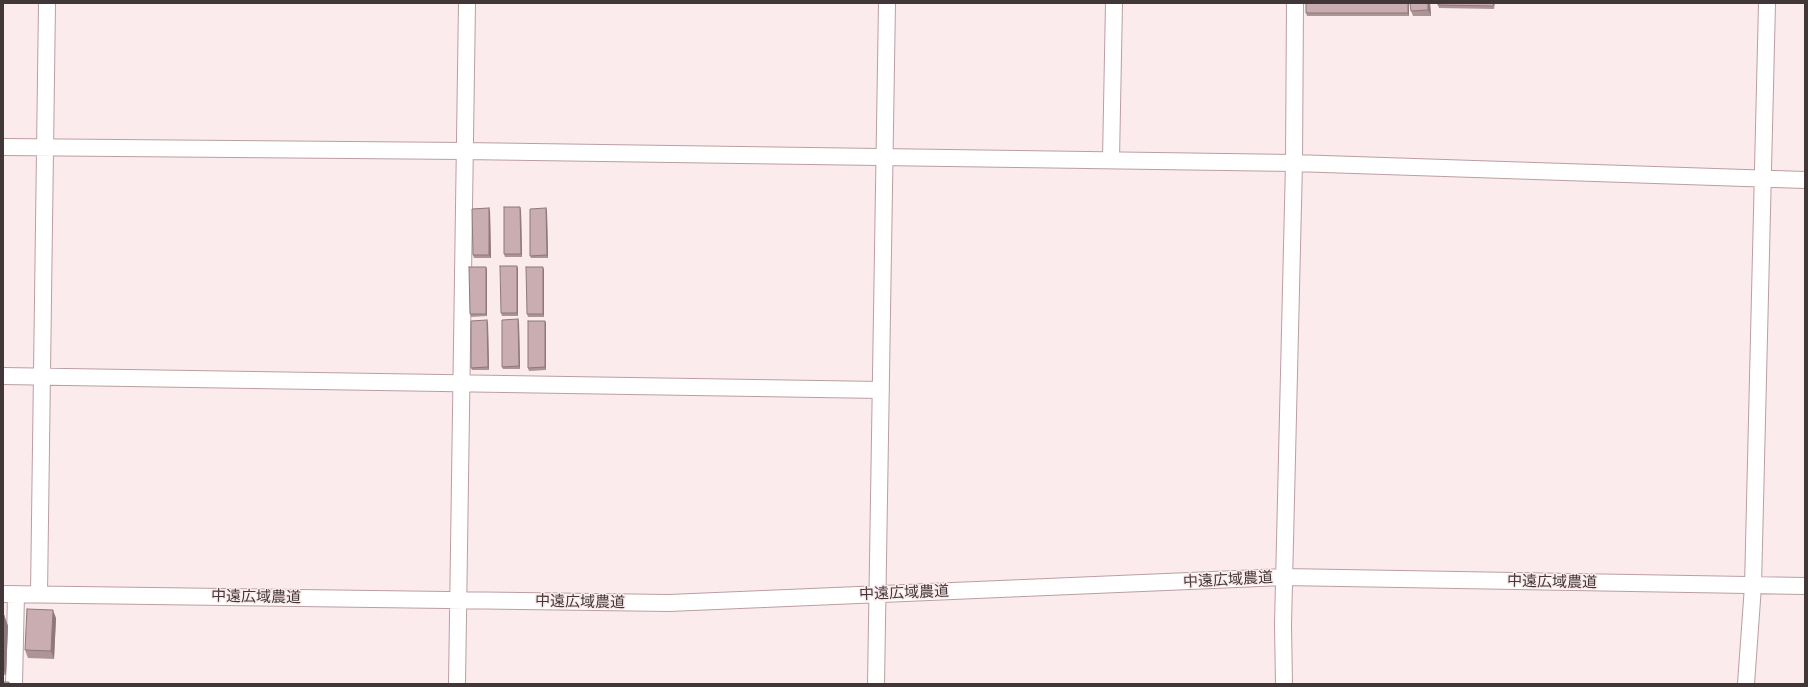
<!DOCTYPE html>
<meta charset="utf-8">
<style>
body{margin:0}
#map{position:relative;width:1808px;height:687px;overflow:hidden;background:#fcebec;font-family:Cabin,sans-serif}
canvas{display:block}
.frame{position:absolute;inset:0;border:4px solid #423738;pointer-events:none}
</style>
<div id="map">
<canvas width="1808" height="687"></canvas>
<div class="frame"></div>
</div>
<script>
const context = document.querySelector('canvas').getContext('2d');
context.lineJoin = 'round';
const toPath = rows => new Path2D(rows.map(r => 'M' + r).join(''));
function stroke(path, color, width, dash) { context.strokeStyle = color; context.lineWidth = width; context.lineCap = dash ? 'butt' : 'round'; context.setLineDash(dash || []); context.stroke(path); }
function paint(path, color) { context.fillStyle = color; context.fill(path, 'evenodd'); }
function drawText(font, color, halo, rows, align = 'center') {
  context.font = font + ' Cabin,"Noto Sans JP",sans-serif'; context.lineWidth = 3; context.setLineDash([]); context.textBaseline = 'middle'; context.strokeStyle = halo; context.fillStyle = color; for (const [text, x, y, turn = 0] of rows) {
    context.save(); context.translate(x, y); context.rotate((+turn || 0) * Math.PI / 180); context.textAlign = isNaN(turn) ? turn : align; if (halo) context.strokeText(text, 0, 0); context.fillText(text, 0, 0); context.restore();
  }
}
const minor = toPath([
 [3,147,464,151,1294,163,1805,180],
 [1111,159,1114,3],
 [3,376,881,390],
 [3,594,669,603,1284,577,1805,586],
 [39,594,47,3],
 [14,684,16,594],
 [457,684,467,3],
 [876,684,887,3],
 [1284,684,1283,625,1294,163,1295,3],
 [1746,684,1753,586,1767,3]
]);
stroke(minor, '#ba9fa2', 18);
stroke(minor, '#fff', 16);
paint(toPath([
 [1409,3,1409,16,1307,16,1306,13],
 [1430,3,1431,16,1413,16,1411,11],
 [1495,3,1494,9,1439,8,1438,5],
 [546,208,547,211,548,258,531,258,530,256],
 [521,210,522,257,505,257,504,254],
 [490,211,491,258,474,258,473,255],
 [517,266,518,269,518,316,502,316,501,313],
 [486,267,487,270,487,316,471,317,470,314],
 [544,270,544,317,528,317,527,314],
 [519,322,520,369,503,369,502,367],
 [488,323,489,370,472,370,471,368],
 [546,323,546,370,529,371,528,368],
 [3,614,4,615,8,626,6,675,3,675],
 [56,618,54,659,28,658,25,650]
]), '#ad9597');
paint(toPath([
 [1408,3,1409,3,1409,16,1408,13],
 [1428,3,1430,3,1431,16,1428,10],
 [520,207,521,210,522,257,521,254],
 [489,208,490,211,491,258,489,255],
 [546,208,547,211,548,258,547,255],
 [517,266,518,269,518,316,517,313],
 [486,267,487,270,487,316,486,314],
 [543,267,544,270,544,317,543,314],
 [518,319,519,322,520,369,519,366],
 [487,320,488,323,489,370,488,367],
 [545,321,546,323,546,370,545,367],
 [53,610,56,618,54,659,51,651],
 [4,615,8,626,6,675,3,668,3,640]
]), '#8d797b');
const building = toPath([
 [1306,3,1408,3,1408,13,1306,13,1306,3],
 [1410,3,1428,3,1428,10,1411,11,1410,3],
 [1438,3,1494,3,1493,6,1438,5,1438,3],
 [504,207,520,207,521,254,504,254,504,207],
 [489,208,489,255,473,255,472,209,489,208],
 [546,208,547,255,530,256,530,209,546,208],
 [500,266,517,266,517,313,501,313,500,266],
 [469,267,486,267,486,314,470,314,469,267],
 [526,267,543,267,543,314,527,314,526,267],
 [518,319,519,366,502,367,502,320,518,319],
 [487,320,488,367,471,368,471,321,487,320],
 [528,321,545,321,545,367,528,368,528,321],
 [27,609,53,610,51,651,25,650,27,609],
 [3,614,4,615,3,640,3,614],
 [3,682,9,682,9,684,3,684,3,682]
]);
paint(building, '#c9adb0');
stroke(building, '#8d797b', 1);
drawText('15px', '#423738', '#fcebec', [
 ["中遠広域農道",1228,580,-3],
 ["中遠広域農道",1552,582,1],
 ["中遠広域農道",904,593,-2],
 ["中遠広域農道",256,597,1],
 ["中遠広域農道",580,602,1]
]);
</script>
